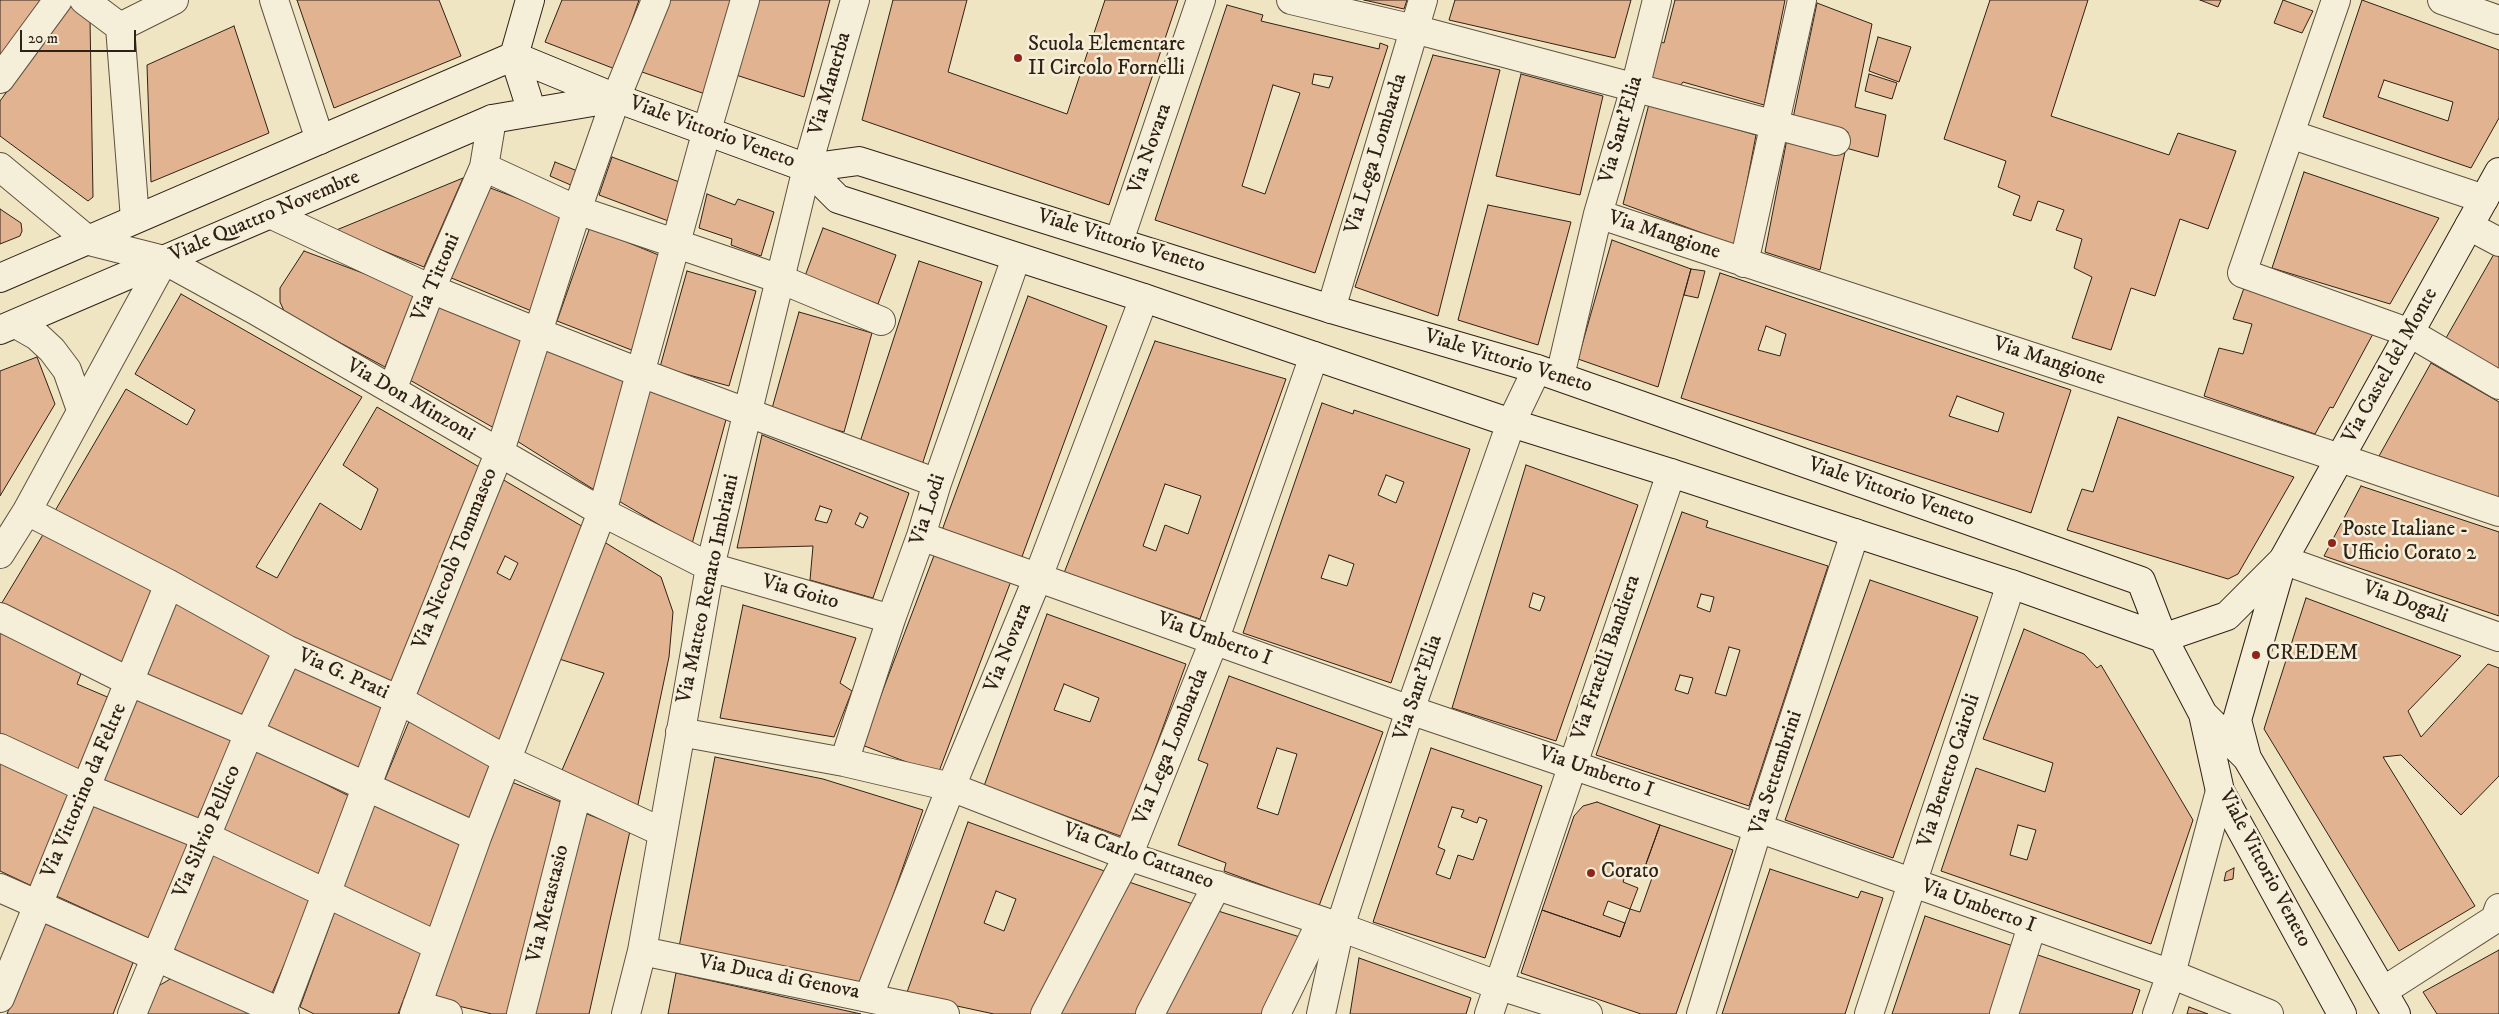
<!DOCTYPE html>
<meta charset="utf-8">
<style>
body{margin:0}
#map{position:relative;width:2499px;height:1014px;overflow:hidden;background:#f0e5c3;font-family:"IM FELL DW Pica",serif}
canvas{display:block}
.scale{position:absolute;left:20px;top:30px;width:116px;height:22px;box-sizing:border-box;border:2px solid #302116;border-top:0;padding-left:6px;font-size:15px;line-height:18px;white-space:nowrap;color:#302116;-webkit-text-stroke:4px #f5eed8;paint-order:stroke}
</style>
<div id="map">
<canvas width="2499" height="1014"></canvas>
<div class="scale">20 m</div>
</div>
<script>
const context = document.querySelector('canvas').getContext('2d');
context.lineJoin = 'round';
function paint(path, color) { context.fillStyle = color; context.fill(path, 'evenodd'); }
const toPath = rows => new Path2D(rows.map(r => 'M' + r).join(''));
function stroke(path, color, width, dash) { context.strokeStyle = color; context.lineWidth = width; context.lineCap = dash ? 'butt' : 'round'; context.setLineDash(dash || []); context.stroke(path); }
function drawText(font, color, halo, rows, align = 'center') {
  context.font = font + ' "IM FELL DW Pica",serif'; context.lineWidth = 5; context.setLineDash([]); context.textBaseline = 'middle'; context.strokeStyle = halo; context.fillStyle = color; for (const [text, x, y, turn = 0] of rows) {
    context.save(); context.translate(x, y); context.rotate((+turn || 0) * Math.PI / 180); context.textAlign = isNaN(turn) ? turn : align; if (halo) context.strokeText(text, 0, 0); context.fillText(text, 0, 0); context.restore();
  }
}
const building = toPath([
 [0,0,41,0,0,55,0,0],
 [297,0,439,0,461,56,334,108,297,0],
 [562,0,639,0,615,69,545,42,562,0],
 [666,0,736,0,708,95,642,72,666,0],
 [756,0,830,0,804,97,736,75,756,0],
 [893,0,967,0,948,72,1067,114,1105,0,1178,0,1109,205,862,120,893,0],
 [1364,0,1407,0,1404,9,1364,0],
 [1455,0,1631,0,1615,58,1449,20,1455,0],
 [1675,0,1785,0,1764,105,1683,82,1680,86,1651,78,1659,41,1664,43,1675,0],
 [1990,0,2088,0,2051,116,2169,155,2178,133,2236,151,2208,229,2180,219,2155,296,2131,288,2111,350,2072,338,2092,277,2074,268,2082,239,2056,230,2064,210,2038,201,2031,221,2013,215,2020,196,1998,187,2006,161,1944,139,1990,0],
 [2200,0,2221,0,2218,7,2200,0],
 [2283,0,2313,11,2302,33,2274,23,2283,0],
 [2362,0,2499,50,2499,118,2471,168,2323,117,2362,0],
 [2384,80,2453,102,2448,121,2378,97,2384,80],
 [1817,3,1872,24,1855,107,1886,115,1878,157,1846,148,1848,132,1793,118,1817,3],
 [1227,5,1263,15,1261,21,1379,49,1380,43,1388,46,1315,273,1155,220,1227,5],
 [1314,74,1333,77,1329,88,1312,84,1314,74],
 [1273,85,1300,93,1265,194,1242,186,1273,85],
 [70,6,90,19,93,197,88,201,0,136,0,101,70,6],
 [234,26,269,133,151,182,147,65,234,26],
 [1878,37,1911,47,1899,82,1869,71,1878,37],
 [1433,55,1500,70,1438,316,1355,287,1433,55],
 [1521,74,1603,96,1580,195,1496,176,1521,74],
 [1869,74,1897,83,1892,99,1865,91,1869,74],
 [1649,104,1756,135,1735,245,1623,204,1649,104],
 [1787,139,1845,152,1820,270,1765,252,1787,139],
 [612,157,682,183,671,222,599,195,612,157],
 [555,162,580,172,573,186,550,176,555,162],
 [2304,172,2439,218,2390,304,2272,268,2304,172],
 [463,178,424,267,334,231,463,178],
 [485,186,565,216,534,312,449,277,485,186],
 [707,194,735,205,738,199,774,212,761,256,731,245,732,239,699,228,707,194],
 [1488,205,1571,222,1538,345,1458,320,1488,205],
 [0,209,21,223,22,231,20,236,0,244,0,209],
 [590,227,661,256,634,351,557,321,590,227],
 [823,228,896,255,878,304,805,276,823,228],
 [1612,240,1691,269,1658,387,1578,359,1612,240],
 [304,251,416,293,385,367,285,313,280,302,280,288,304,251],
 [2494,254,2499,257,2499,370,2446,338,2494,254],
 [919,261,982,282,922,465,859,445,919,261],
 [1691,269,1705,271,1698,298,1684,295,1691,269],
 [687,271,756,291,729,386,660,367,687,271],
 [1720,273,2071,390,2031,513,1681,398,1720,273],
 [1766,326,1786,334,1780,356,1758,350,1766,326],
 [1957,396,2004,413,1998,432,1949,416,1957,396],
 [2244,288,2374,332,2333,408,2330,407,2315,434,2204,396,2219,348,2243,354,2252,324,2233,319,2244,288],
 [181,294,362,397,256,567,277,578,320,503,361,530,378,489,343,465,377,407,481,468,393,688,52,516,126,389,187,425,195,410,135,374,181,294],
 [1028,296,1107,326,1020,562,941,533,1028,296],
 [437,303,524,339,494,428,408,379,437,303],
 [799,312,872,333,844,432,771,412,799,312],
 [1155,341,1286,379,1200,619,1064,573,1155,341],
 [1165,484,1201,496,1188,534,1165,525,1156,551,1143,546,1165,484],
 [547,347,627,378,596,491,517,441,547,347],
 [37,357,55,404,0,496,0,371,37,357],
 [2431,363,2499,402,2499,498,2379,456,2431,363],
 [649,389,727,416,692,544,617,500,649,389],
 [1322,403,1353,414,1354,410,1470,449,1391,683,1243,633,1322,403],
 [1386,475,1404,482,1396,503,1378,495,1386,475],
 [1329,555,1354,564,1347,586,1321,578,1329,555],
 [2118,417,2294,477,2238,574,2228,579,2067,530,2082,489,2093,492,2118,417],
 [762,435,909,493,873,598,810,580,813,546,737,548,762,435],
 [820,506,832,510,827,523,815,520,820,506],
 [860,513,868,517,863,528,855,524,860,513],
 [1526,465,1638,505,1556,741,1452,708,1526,465],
 [1533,593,1545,597,1540,611,1529,607,1533,593],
 [502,479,585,528,501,745,415,699,502,479],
 [505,556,518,563,510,580,497,573,505,556],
 [2361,486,2499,532,2499,616,2324,556,2361,486],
 [1682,512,1708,521,1706,527,1828,566,1749,806,1596,755,1682,512],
 [1701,594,1714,597,1710,612,1697,607,1701,594],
 [1729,647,1740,650,1726,696,1715,693,1729,647],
 [1680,675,1693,678,1688,694,1675,690,1680,675],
 [44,533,158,588,125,664,0,606,44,533],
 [601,540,661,577,673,612,669,657,637,809,559,777,604,673,556,658,601,540],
 [935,553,1011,581,938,774,862,745,935,553],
 [1870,580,1978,617,1893,858,1785,820,1870,580],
 [2306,598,2461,656,2408,711,2421,737,2488,664,2499,668,2499,776,2461,815,2401,755,2383,757,2475,906,2399,951,2264,729,2306,598],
 [173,599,274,650,242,722,143,675,173,599],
 [743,605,856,638,840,683,852,691,834,737,720,718,743,605],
 [1047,614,1186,664,1123,837,984,786,1047,614],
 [1064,684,1099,698,1090,722,1054,710,1064,684],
 [2024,629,2084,654,2097,668,2101,665,2193,820,2151,944,1941,871,1976,768,2045,792,2053,763,1983,739,2024,629],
 [2018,825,2036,830,2027,860,2010,855,2018,825],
 [0,633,82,671,77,684,112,699,81,771,0,735,0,633],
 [294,660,388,706,359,773,263,729,294,660],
 [1229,676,1383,732,1319,906,1224,871,1226,863,1178,845,1208,764,1198,760,1229,676],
 [1277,748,1297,754,1278,815,1257,808,1277,748],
 [137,696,233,741,195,824,98,779,137,696],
 [410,719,493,762,469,823,383,784,410,719],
 [1431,748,1542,786,1485,958,1373,922,1431,748],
 [1452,807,1464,810,1461,817,1477,823,1479,817,1487,820,1473,860,1458,855,1450,879,1436,874,1445,850,1438,847,1452,807],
 [255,749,349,796,316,881,217,835,255,749],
 [715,757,823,779,923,810,862,984,679,947,715,757],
 [0,761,72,793,34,887,0,871,0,761],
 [509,781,563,803,510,1014,492,1014,433,1000,509,781],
 [96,800,192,844,148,938,52,894,96,800],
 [374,802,464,844,430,932,340,890,374,802],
 [1597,802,1660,825,1642,875,1627,870,1623,882,1638,888,1630,909,1608,901,1603,915,1625,923,1620,937,1542,910,1574,816,1583,806,1597,802],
 [582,812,630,831,589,1014,530,1014,582,812],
 [968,822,1110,873,1036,1014,994,1014,906,995,968,822],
 [996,891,1016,899,1004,931,984,923,996,891],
 [1660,825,1733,850,1676,1014,1641,1014,1521,973,1542,910,1620,937,1630,909,1640,912,1652,878,1642,875,1660,825],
 [212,848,314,895,270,998,172,948,212,848],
 [2234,868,2233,879,2224,881,2226,872,2234,868],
 [1770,869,1858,898,1861,891,1883,898,1845,1014,1722,1014,1770,869],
 [1126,881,1193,904,1141,1014,1056,1014,1126,881],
 [336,908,423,948,398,1014,314,1014,300,1007,336,908],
 [1215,910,1303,938,1266,1014,1160,1014,1215,910],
 [1925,916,2016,947,1993,1014,1892,1014,1925,916],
 [43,923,134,960,113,1014,7,1014,43,923],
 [2499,950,2499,1014,2437,1014,2423,992,2499,950],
 [2035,954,2140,990,2132,1014,2018,1014,2035,954],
 [1359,958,1471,998,1466,1014,1350,1014,1359,958],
 [676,973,861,1014,668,1014,676,973],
 [172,978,256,1014,144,1014,155,988,172,978],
 [2189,1007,2208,1014,2187,1014,2189,1007]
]);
paint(building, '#e2b390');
stroke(building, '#302116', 1);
const pedestrian = toPath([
 [1276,1014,1321,922]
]);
const minor = toPath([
 [84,0,120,27],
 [274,0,320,140],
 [1291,0,1414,29,1836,141],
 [2336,0,2242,273,2410,333,2499,385],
 [2442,0,2499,20],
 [0,79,58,0],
 [2290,134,2484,199],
 [0,167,89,241,164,260,253,309,602,512,710,567,891,619],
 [484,167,577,210,780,279,881,321],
 [270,214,431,289,537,332,641,373,937,483],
 [1598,214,2340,458,2499,512],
 [135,219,120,27,174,0],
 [2469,226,2499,242],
 [1119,241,1201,0],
 [1744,263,1802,0],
 [1331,309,1423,0],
 [16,324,37,336,52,350,67,370,81,410],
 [1560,376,1598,214,1635,88,1657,0],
 [392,390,431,289,484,167,492,119],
 [27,511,169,584,288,650,399,700,507,760,662,832],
 [921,536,1410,710,1758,828,2171,974,2269,1014],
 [0,554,27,511,164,260],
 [2283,560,2499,637],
 [0,617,130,682,249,733,477,837],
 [680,732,844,762,951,787,1128,856,1340,927,1497,985,1588,1014],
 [0,748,86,788,207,837,438,946],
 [844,762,891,619,921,536,937,483,1016,258],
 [0,888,285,1014],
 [642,951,945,1014],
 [2383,991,2495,919,2499,908],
 [869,996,951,787,1038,577,1144,298],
 [0,998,169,584],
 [417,1005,448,1014],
 [132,1014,249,733,288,650],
 [281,1014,399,700,500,451,577,210,616,98,656,0],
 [414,1014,477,837,602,512,707,130,745,0],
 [521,1014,577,794],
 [626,1014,642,951,710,567,807,168,855,0],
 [1045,1014,1128,856,1214,641,1314,356],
 [1150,1014,1217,885],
 [1321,1014,1340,927,1410,710,1511,423,1537,369],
 [1489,1014,1671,473],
 [1701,1014,1758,828,1855,533],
 [1869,1014,2011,584],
 [2004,1014,2032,926],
 [2157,1014,2171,974,2220,791]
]);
const secondary = toPath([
 [514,56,616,98,807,168,838,199,1144,298,1511,423,1671,473,2011,584,2163,638],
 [514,56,532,112],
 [514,56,530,0],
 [807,168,859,161,1331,309,1537,369,2141,581,2163,638,2203,714,2220,791,2342,1014],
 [0,278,514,56],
 [0,330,492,119,616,98],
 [2163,638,2227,616,2283,560,2499,172],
 [2203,714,2247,758,2396,1014],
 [2247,758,2237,720,2282,563]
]);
stroke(pedestrian, '#605241', 30);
stroke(minor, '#605241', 30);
stroke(secondary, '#302116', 30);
stroke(pedestrian, '#f5eed8', 28);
stroke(minor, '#f5eed8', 28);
stroke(secondary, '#f5eed8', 28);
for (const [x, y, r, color] of [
 [1018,58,5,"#8f2418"],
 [2332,543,5,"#8f2418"],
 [2256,655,5,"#8f2418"],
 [1591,873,5,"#8f2418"]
]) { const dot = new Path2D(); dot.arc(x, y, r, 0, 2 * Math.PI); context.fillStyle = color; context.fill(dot); stroke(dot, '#f5eed8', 2); }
drawText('21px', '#302116', '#f5eed8', [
 ["Scuola Elementare",1028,46],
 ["II Circolo Fornelli",1028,70],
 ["Poste Italiane -",2342,531],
 ["Ufficio Corato 2",2342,555],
 ["CREDEM",2266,655],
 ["Corato",1601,873]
], 'left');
drawText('21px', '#302116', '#f5eed8', [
 ["Via Manerba",831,84,-74],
 ["Via Sant'Elia",1622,130,-74],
 ["Viale Vittorio Veneto",712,133,20],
 ["Via Novara",1151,149,-71],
 ["Via Lega Lombarda",1377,154,-73],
 ["Viale Quattro Novembre",265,217,-23],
 ["Via Mangione",1664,236,18],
 ["Viale Vittorio Veneto",1121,242,17],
 ["Via Tittoni",437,278,-67],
 ["Viale Vittorio Veneto",1508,362,17],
 ["Via Mangione",2049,362,18],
 ["Via Castel del Monte",2391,366,-61],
 ["Via Don Minzoni",410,401,30],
 ["Viale Vittorio Veneto",1891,493,19],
 ["Via Lodi",929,510,-72],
 ["Via Niccolò Tommaseo",456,559,-68],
 ["Via Matteo Renato Imbriani",709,589,-78],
 ["Via Goito",800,593,16],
 ["Via Dogali",2405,603,20],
 ["Via Umberto I",1214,640,20],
 ["Via Novara",1009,648,-68],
 ["Via Fratelli Bandiera",1607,658,-71],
 ["Via G. Prati",343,675,24],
 ["Via Sant'Elia",1419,688,-71],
 ["Via Lega Lombarda",1172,747,-68],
 ["Via Benetto Cairoli",1950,771,-72],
 ["Via Umberto I",1596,773,19],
 ["Via Settembrini",1777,773,-72],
 ["Via Vittorino da Feltre",85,791,-67],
 ["Via Silvio Pellico",208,832,-67],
 ["Via Carlo Cattaneo",1138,857,20],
 ["Viale Vittorio Veneto",2264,869,62],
 ["Via Metastasio",549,904,-76],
 ["Via Umberto I",1978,907,20],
 ["Via Duca di Genova",779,978,11]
]);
</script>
